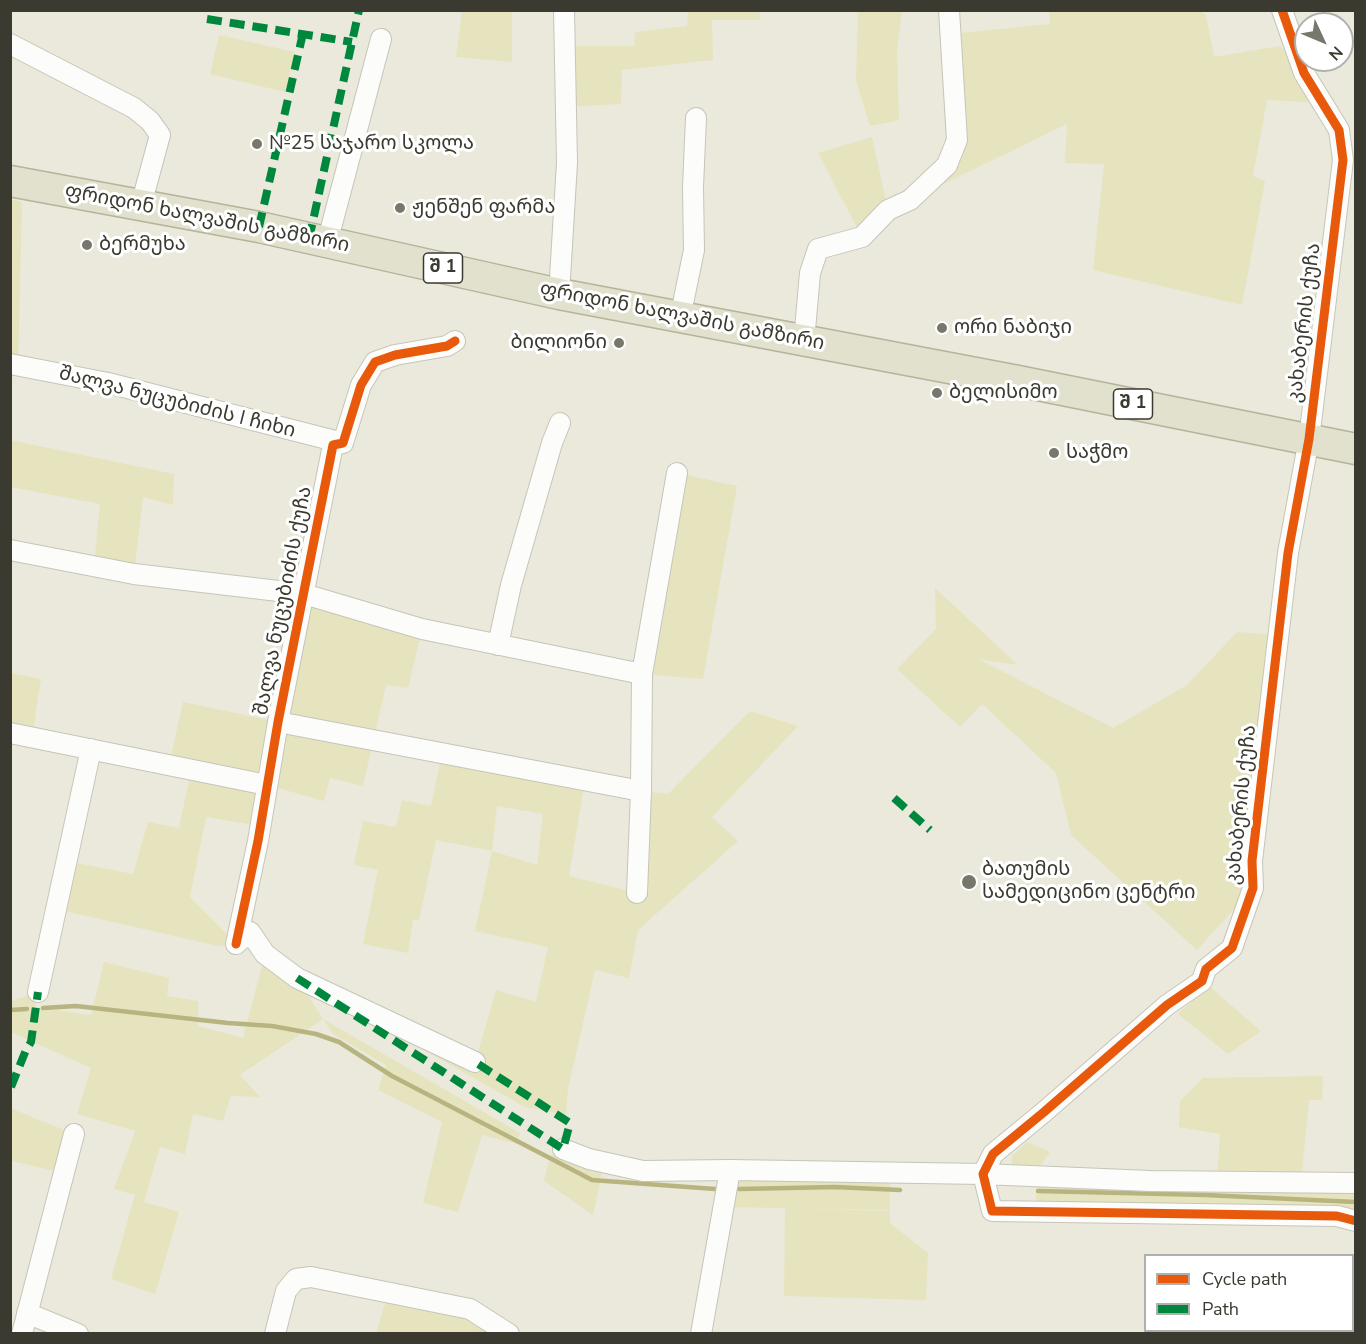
<!DOCTYPE html>
<meta charset="utf-8">
<style>
body{margin:0}
#map{position:relative;width:1366px;height:1344px;overflow:hidden;background:#eae9db;font-family:"Nunito Sans",sans-serif}
canvas{display:block}
.frame{position:absolute;inset:0;border:12px solid #3a3a30;pointer-events:none}
.legend{position:absolute;left:1144px;top:1254px;width:210px;height:78px;box-sizing:border-box;background:#fff;border:2px solid #b0b0ac;margin:0;padding:8px 10px;list-style:none;font-size:18px;color:#3a3a30}
.legend li{display:flex;align-items:center;gap:12px;height:30px}
.legend b{width:30px;border:2px solid #b0b0ac}
.north{position:absolute;left:1294px;top:12px;width:60px;height:60px;box-sizing:border-box;background:#fff;border:2px solid #b0b0ac;border-radius:50%;rotate:134deg;font-size:16px;font-weight:700;line-height:24px;text-align:center;color:#3a3a30}
.north::after{content:'';display:block;margin:auto;width:21px;height:27px;background:#78776c;clip-path:polygon(50% 0,100% 100%,50% 72%,0 100%)}
</style>
<div id="map">
<canvas width="1366" height="1344"></canvas>
<div class="frame"></div>
<ul class="legend">
<li><b style="height:8px;background:#e8590c"></b>Cycle path</li>
<li><b style="height:8px;background:#00873e"></b>Path</li>
</ul>
<div class="north">N</div>
</div>
<script>
const context = document.querySelector('canvas').getContext('2d');
context.lineJoin = 'round';
function paint(path, color) { context.fillStyle = color; context.fill(path, 'evenodd'); }
const toPath = rows => new Path2D(rows.map(r => 'M' + r).join(''));
function stroke(path, color, width, dash) { context.strokeStyle = color; context.lineWidth = width; context.lineCap = dash ? 'butt' : 'round'; context.setLineDash(dash || []); context.stroke(path); }
function drawText(font, color, halo, rows, align = 'center') {
  context.font = font + ' "Nunito Sans","Noto Sans Georgian",sans-serif'; context.lineWidth = 6; context.setLineDash([]); context.textBaseline = 'middle'; context.strokeStyle = halo; context.fillStyle = color; for (const [text, x, y, turn = 0] of rows) {
    context.save(); context.translate(x, y); context.rotate((+turn || 0) * Math.PI / 180); context.textAlign = isNaN(turn) ? turn : align; if (halo) context.strokeText(text, 0, 0); context.fillText(text, 0, 0); context.restore();
  }
}
paint(toPath([
 [462,11,512,11,512,62,456,57],
 [688,11,760,11,760,20,712,20,713,60,622,70,621,104,566,107,564,46,634,46,635,32,687,26],
 [858,11,902,11,897,49,899,120,870,126,856,81],
 [1049,11,1200,11,1206,15,1214,57,1280,46,1304,73,1322,103,1267,100,1253,176,1265,181,1242,305,1093,270,1104,164,1065,163,1067,124,910,200,947,165,950,34,1050,24],
 [219,35,295,52,285,92,210,74],
 [872,137,888,210,862,237,818,153],
 [10,199,22,202,18,366,10,364],
 [10,440,174,474,173,505,143,497,134,574,94,566,100,504,11,487],
 [677,473,737,486,703,679,642,674],
 [935,588,1018,665,978,659,1113,728,1187,685,1237,632,1278,635,1253,888,1197,950,1071,835,1056,773,982,704,960,727,897,669,936,629],
 [304,594,422,629,408,688,386,685,363,786,330,778,324,801,267,785,260,826,206,817,190,897,236,944,218,946,56,909,66,861,133,874,148,822,179,828,191,770,169,765,183,702,278,722],
 [10,673,41,679,32,737,11,733],
 [750,711,798,726,712,817,738,841,638,930,629,978,595,970,568,1089,566,1115,525,1107,298,979,323,1019,520,1133,517,1144,482,1135,458,1212,423,1203,442,1122,378,1090,386,1065,333,1034,323,1019,240,1075,260,1097,231,1096,223,1121,193,1114,185,1154,160,1147,144,1202,179,1212,155,1294,111,1279,135,1195,114,1189,135,1131,77,1114,91,1068,11,1032,11,1001,38,992,35,1007,91,1015,104,962,169,978,167,996,198,1001,198,1026,243,1038,265,954,475,1062,496,990,536,1002,548,947,475,931,492,851,436,840,419,920,413,920,408,953,363,944,378,870,354,865,363,821,396,827,402,800,431,806,442,753,585,780,569,876,637,893,641,791,668,794],
 [497,806,543,814,537,865,492,851],
 [1209,986,1261,1031,1228,1054,1178,1014],
 [1323,1076,1322,1100,1309,1100,1301,1181,1217,1181,1220,1134,1179,1127,1180,1101,1203,1078],
 [10,1108,74,1134,64,1173,11,1161],
 [1027,1142,1050,1152,1034,1174,1017,1170,1012,1165,1012,1156],
 [563,1149,604,1162,593,1215,544,1181,550,1156],
 [730,1170,890,1173,890,1210,724,1207],
 [1036,1185,1356,1189,1355,1213,1036,1202],
 [785,1208,890,1211,890,1223,928,1253,926,1300,784,1296],
 [388,1292,470,1309,509,1334,376,1334]
]), '#e6e4bf');
stroke(toPath([
 [43,1008,76,1006,228,1023,272,1026,316,1034,339,1042,392,1076,592,1180,715,1189],
 [10,1010,27,1009],
 [739,1189,835,1187,900,1190],
 [1038,1191,1205,1195,1356,1202]
]), '#b7b47f', 4.5);
const minor = toPath([
 [1282,10,1304,73,1339,130,1343,160,1309,439,1288,553,1252,861,1253,888,1232,948,1206,969,1202,981,1167,1005,1044,1112,993,1154,983,1174,992,1211,1337,1216,1356,1221],
 [10,44,134,108,150,121,160,135,141,205],
 [327,243,381,39],
 [559,294,567,163,564,10],
 [680,318,694,250,693,187,696,118],
 [804,341,810,273,818,249,862,237,888,210,910,200,947,165,957,140,949,10],
 [10,364,108,383,343,443],
 [10,550,134,574,304,594,422,629,642,674],
 [498,645,511,585,552,443,560,423],
 [278,722,641,791],
 [10,733,267,785],
 [637,893,641,791,642,674,677,473],
 [236,944,258,841,278,722,333,445,343,443,361,385,375,362,395,355,447,346,455,341],
 [236,944,250,932,265,954,297,978,475,1062],
 [38,992,91,749],
 [563,1149,589,1159,643,1171,730,1170,983,1174,1150,1181,1356,1183],
 [27,1313,78,1334],
 [22,1334,74,1134],
 [275,1334,286,1291,296,1279,311,1277,470,1309,509,1334],
 [701,1334,730,1170]
]);
const highway = toPath([
 [10,181,259,227,559,294,1018,381,1356,449]
]);
stroke(minor, '#c6c5ba', 22);
stroke(highway, '#b5b39a', 33);
stroke(minor, '#fcfcfa', 20);
stroke(highway, '#e2e1ce', 30);
stroke(toPath([
 [207,19,352,42],
 [259,227,303,33],
 [309,239,359,10],
 [894,798,930,830],
 [297,978,563,1149,570,1123,475,1062],
 [11,1087,26,1050,31,1042,38,992]
]), '#00873e', 8, [15, 8]);
stroke(toPath([
 [1282,10,1304,73,1339,130,1343,160,1309,439,1288,553,1252,861,1253,888,1232,948,1206,969,1202,981,1167,1005,1044,1112,993,1154,983,1174,992,1211,1337,1216,1356,1221],
 [236,944,258,841,278,722,333,445,343,443,361,385,375,362,395,355,447,346,455,341]
]), '#e8590c', 9);
for (const [x, y, r, color] of [
 [257,144,6,"#78776c"],
 [400,208,6,"#78776c"],
 [87,245,6,"#78776c"],
 [942,328,6,"#78776c"],
 [619,343,6,"#78776c"],
 [937,393,6,"#78776c"],
 [1054,453,6,"#78776c"],
 [969,882,8,"#78776c"]
]) { const dot = new Path2D(); dot.arc(x, y, r, 0, 2 * Math.PI); context.fillStyle = color; context.fill(dot); stroke(dot, '#fff', 2); }
for (const [x, y, w] of [
 [443,268,39],
 [1133,404,39]
]) { const box = new Path2D(); box.roundRect(x - w / 2, y - 15, w, 30, 4.5); context.fillStyle = '#fff'; context.fill(box); stroke(box, '#3a3a30', 1.5); }
drawText('bold 18px', '#3a3a30', null, [
 ["შ 1",443,268],
 ["შ 1",1133,404]
]);
drawText('20px', '#3a3a30', '#fff', [
 ["№25 საჯარო სკოლა",269,144],
 ["ჟენშენ ფარმა",412,208],
 ["ბერმუხა",99,245],
 ["ორი ნაბიჯი",954,328],
 ["ბილიონი",607,343,"right"],
 ["ბელისიმო",949,393],
 ["საჭმო",1066,453],
 ["ბათუმის",982,870],
 ["სამედიცინო ცენტრი",982,893]
], 'left');
drawText('20px', '#3a3a30', '#fff', [
 ["ფრიდონ ხალვაშის გამზირი",207,219,11],
 ["ფრიდონ ხალვაშის გამზირი",682,317,11],
 ["კახაბერის ქუჩა",1305,323,-83],
 ["შალვა ნუცუბიძის I ჩიხი",177,403,14],
 ["შალვა ნუცუბიძის ქუჩა",284,601,-79],
 ["კახაბერის ქუჩა",1242,805,-84]
]);
</script>
